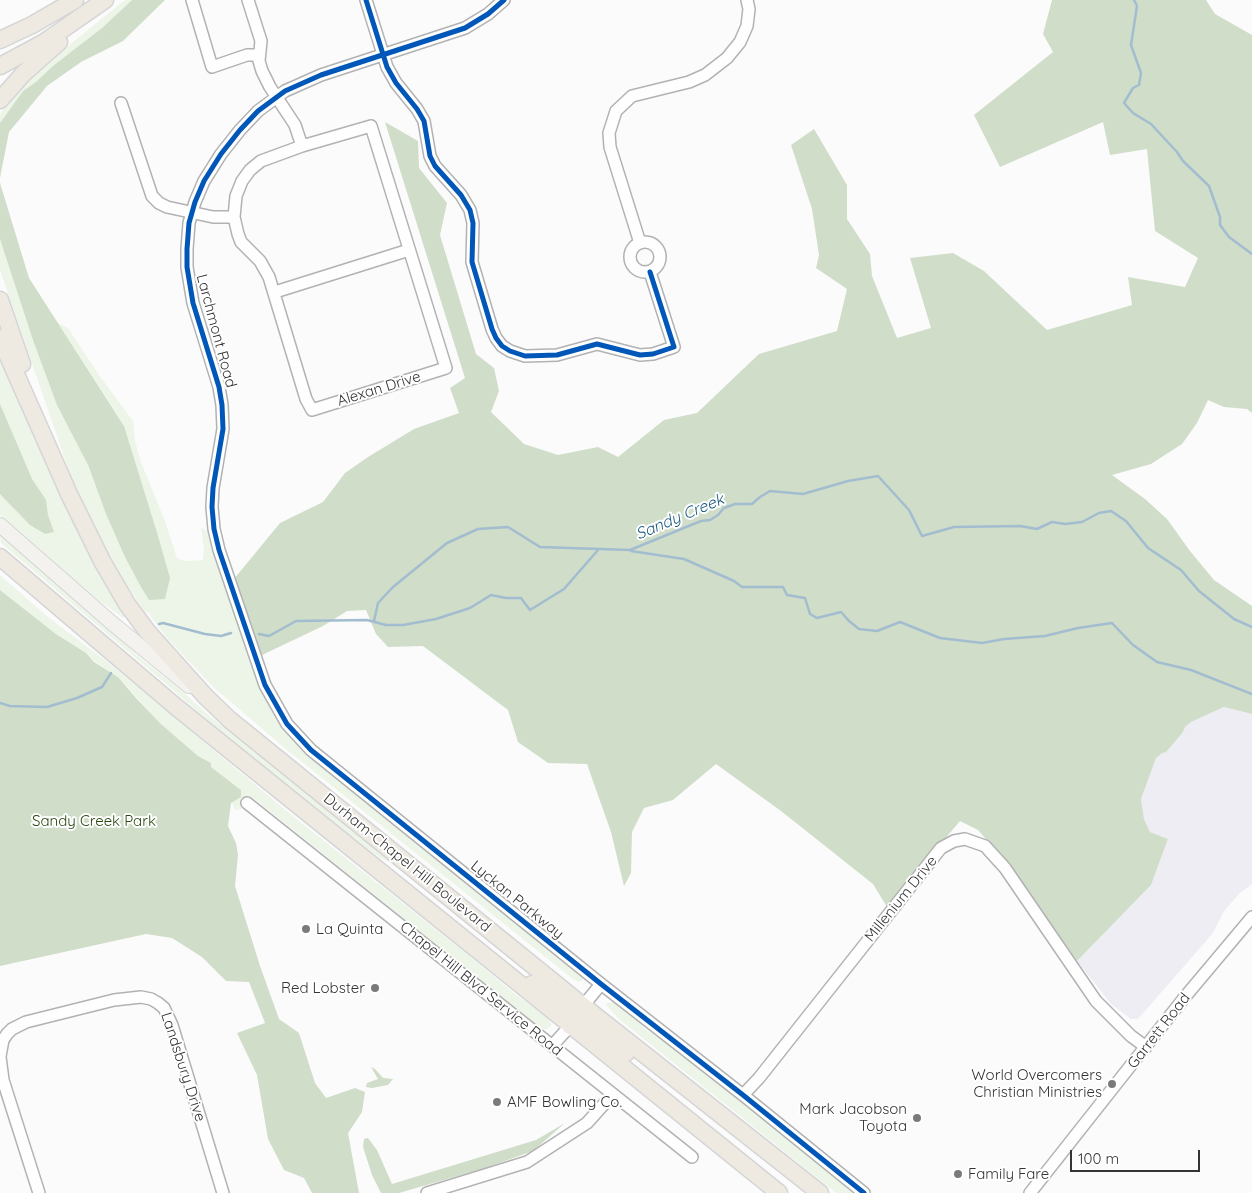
<!DOCTYPE html>
<style>
body{margin:0}
#map{position:relative;width:1252px;height:1193px;overflow:hidden;background:#fbfbfc;font-family:Quicksand,sans-serif}
canvas{display:block}
.scale{position:absolute;left:1070px;top:1150px;width:130px;height:22px;box-sizing:border-box;border:2px solid #343435;border-top:0;padding-left:6px;font-size:15px;line-height:18px;white-space:nowrap;color:#343435;-webkit-text-stroke:4px #fff;paint-order:stroke}
</style>
<div id="map">
<canvas width="1252" height="1193"></canvas>
<div class="scale">100 m</div>
</div>
<script>
const context = document.querySelector('canvas').getContext('2d');
context.lineJoin = 'round';
function paint(path, color) { context.fillStyle = color; context.fill(path, 'evenodd'); }
const toPath = rows => new Path2D(rows.map(r => 'M' + r).join(''));
function stroke(path, color, width, dash) { context.strokeStyle = color; context.lineWidth = width; context.lineCap = dash ? 'butt' : 'round'; context.setLineDash(dash || []); context.stroke(path); }
function drawText(font, color, halo, rows, align = 'center') {
  context.font = font + ' Quicksand,sans-serif'; context.lineWidth = 4; context.setLineDash([]); context.textBaseline = 'middle'; context.strokeStyle = halo; context.fillStyle = color; for (const [text, x, y, turn = 0] of rows) {
    context.save(); context.translate(x, y); context.rotate((+turn || 0) * Math.PI / 180); context.textAlign = isNaN(turn) ? turn : align; if (halo) context.strokeText(text, 0, 0); context.fillText(text, 0, 0); context.restore();
  }
}
paint(toPath([
 [1224,707,1252,714,1252,884,1240,893,1224,911,1213,933,1138,1019,1131,1019,1111,1004,1077,961,1151,885,1168,839,1150,832,1144,819,1141,799,1156,758,1185,727,1191,722]
]), '#ededf3');
paint(toPath([
 [125,0,132,0,102,28,37,82,23,91,0,123,0,115,5,106,23,86,48,62],
 [0,239,106,513,124,425,58,323,68,328,99,375,133,421,135,441,141,462,165,521,177,558,186,561,203,560,204,549,201,528,207,531,239,622,298,742,327,771,445,863,449,870,456,876,496,909,503,912,558,959,582,974,583,980,578,982,569,976,287,750,213,687,168,639,150,616,150,613,145,612,117,571,88,517,71,477,0,270],
 [0,357,64,502,86,550,122,608,125,616,123,618,76,583,0,515],
 [0,534,126,643,138,656,176,686,211,717,265,759,391,862,389,862,380,858,358,841,229,738,1,543],
 [0,575,48,617,110,664,294,817,462,950,515,994,548,1018,552,1025,546,1030,539,1027,256,800,249,797,242,802,241,809,235,810,232,803,241,790,211,767,211,763,197,755,162,725,118,677,94,661,86,653,56,634,0,590],
 [613,1002,628,1011,644,1028,678,1051,713,1078,853,1193,836,1193,620,1020,606,1005,607,1003]
]), '#edf5e8');
paint(toPath([
 [132,0,165,0,123,41,81,62,47,86,9,132,0,178,0,123,23,91,36,82,53,66,102,28],
 [1052,0,1206,0,1215,14,1252,35,1252,413,1247,409,1224,407,1208,400,1197,423,1182,444,1151,464,1112,475,1145,499,1167,519,1190,551,1214,580,1252,606,1252,714,1224,707,1191,722,1185,727,1183,732,1166,752,1162,753,1156,758,1141,799,1144,819,1150,832,1168,839,1151,885,1077,961,1011,868,978,830,960,821,887,907,873,884,781,811,716,764,673,800,644,808,632,832,631,873,624,886,611,832,587,764,548,763,518,742,508,710,423,646,388,647,376,634,366,610,347,611,323,626,260,656,234,579,280,523,323,502,345,473,368,457,414,429,459,413,450,388,465,378,385,122,418,141,419,168,447,203,440,235,476,354,494,368,499,391,491,412,524,444,558,455,598,447,618,457,664,420,697,413,759,354,837,331,847,289,816,268,819,255,812,209,791,145,814,129,847,185,847,219,870,254,872,276,897,338,931,328,910,258,953,253,984,271,1047,330,1132,305,1128,277,1185,287,1198,258,1155,231,1147,149,1110,155,1103,122,1000,167,974,115,1053,52,1043,34],
 [0,183,29,278,124,426,158,536,170,578,165,599,149,600,141,587,125,557,106,514,88,465,57,405,33,340,0,239],
 [0,404,32,479,46,500,48,515,54,532,45,534,30,525,0,494],
 [0,590,56,634,86,653,94,662,118,677,136,698,161,724,198,756,211,763,211,767,241,790,241,797,231,803,228,826,236,843,238,855,235,886,260,966,279,1019,299,1033,315,1083,326,1098,355,1088,365,1092,362,1112,348,1133,359,1193,312,1193,304,1178,284,1170,268,1139,257,1075,237,1033,265,1023,249,982,226,981,202,957,172,938,146,934,0,966],
 [371,1067,375,1069,383,1078,393,1079,388,1085,372,1088,366,1087,367,1083,378,1079],
 [565,1123,533,1151,485,1168,399,1193,381,1193,372,1175,363,1147,364,1139,368,1138,377,1150,392,1184,536,1140]
]), '#d0ddc8');
stroke(toPath([
 [1134,0,1137,6,1131,45,1141,73,1139,85,1133,88,1124,103,1133,113,1151,124,1177,152,1183,161,1209,186,1220,217,1220,225,1229,237,1252,254],
 [631,551,684,559,734,581,742,587,783,587,787,595,805,598,810,614,817,618,841,612,849,621,859,629,877,631,900,622,940,638,982,643,1004,639,1045,636,1078,628,1112,623,1133,645,1157,662,1191,670,1252,694],
 [374,621,378,603,393,587,447,543,478,529,508,527,540,547,630,550,701,521,710,520,718,515,724,508,735,504,752,504,760,497,770,491,803,494,848,481,878,476,909,510,922,536,954,527,1020,526,1037,529,1052,522,1065,524,1082,522,1099,513,1111,511,1126,521,1148,548,1181,570,1199,591,1234,619,1252,627],
 [159,624,163,623,205,634,221,636,231,633],
 [259,634,269,636,296,621,367,620,386,625,403,625,436,619,470,608,491,595,506,598,521,598,530,610,564,589,598,550],
 [0,703,10,706,47,707,77,698,102,687,111,673]
]), '#a3bdd0', 2.5);
const minor = toPath([
 [192,0,212,67,247,55,259,55],
 [248,0,261,41,259,61,262,71,270,87,295,125,302,146],
 [366,0,387,67,396,83,417,109,424,121,430,156,435,166,461,195,470,210,473,223,472,262,492,329,496,338,502,346,510,351,525,356,557,355,597,344,640,355,653,354,674,347,650,272],
 [504,0,488,14,465,28,321,75,285,91,258,111,240,130,221,154,204,181,195,202,189,223,187,249,187,267,193,303,219,387,222,405,223,429,213,488,212,507,214,529,219,550,265,685,287,724,311,750,601,984,743,1095,864,1193],
 [121,103,152,196,159,203,167,207,213,217,234,217],
 [371,126,446,368,312,410,306,399,269,277,260,261,241,242,238,234,234,217,236,196,242,181,250,170,261,161,302,146,371,126],
 '630 257a15 15 0 1 1 30 0a15 15 0 1 1-30 0Z',
 [640,243,610,147,609,133,616,111,632,96,689,82,705,75,727,58,740,42,747,26,749,9,747,0],
 [275,292,409,250],
 [247,803,692,1157],
 [583,1006,601,984],
 [552,1046,570,1026],
 [0,1056,3,1040,7,1034,12,1029,26,1022,114,1000,141,997,151,999,158,1003,164,1008,172,1025,223,1193],
 [0,1057,3,1080,39,1193],
 [743,1095,759,1078,941,848,954,841,965,839,985,846,1005,868,1096,1001,1131,1036,1146,1047],
 [427,1193,527,1162,587,1123,613,1094],
 [1030,1193,1184,998,1252,917]
]);
const major = toPath([
 [0,525,112,623,189,686]
]);
const highway = toPath([
 [0,40,32,25,75,0],
 [0,66,43,43,105,0],
 [0,100,23,74,59,42],
 [0,300,22,364],
 [0,338,69,494,102,561,127,604,147,631,206,697,230,720,583,1006,820,1193],
 [0,557,175,706,779,1193],
 [532,984,570,1009,575,1010,580,1009],
 [570,1026,578,1023,589,1025,626,1053]
]);
stroke(minor, '#b2b2b3', 14);
stroke(major, '#d5d5d6', 16);
stroke(highway, '#d5d5d6', 19);
stroke(minor, '#fefeff', 11);
stroke(major, '#f4f2ee', 14);
stroke(highway, '#eeeae2', 16);
stroke(toPath([
 [366,0,387,67,396,83,417,109,424,121,430,156,435,166,461,195,470,210,473,223,472,262,492,329,496,338,502,346,510,351,525,356,557,355,597,344,640,355,653,354,674,347,650,272],
 [504,0,488,14,465,28,321,75,285,91,258,111,240,130,221,154,204,181,195,202,189,223,187,249,187,267,193,303,219,387,222,405,223,429,213,488,212,507,214,529,219,550,265,685,287,724,311,750,601,984,743,1095,864,1193]
]), '#0057b8', 5);
for (const [x, y, r, color] of [
 [306,929,5,"#7a7a7b"],
 [375,988,5,"#7a7a7b"],
 [1112,1084,5,"#7a7a7b"],
 [497,1102,5,"#7a7a7b"],
 [917,1118,5,"#7a7a7b"],
 [958,1174,5,"#7a7a7b"]
]) { const dot = new Path2D(); dot.arc(x, y, r, 0, 2 * Math.PI); context.fillStyle = color; context.fill(dot); stroke(dot, '#fff', 2); }
drawText('15px', '#343435', '#fff', [
 ["Larchmont Road",216,331,75],
 ["Alexan Drive",379,389,-17],
 ["Durham-Chapel Hill Boulevard",407,863,39],
 ["Millenium Drive",901,899,-51],
 ["Lyckan Parkway",517,900,39],
 ["Chapel Hill Blvd Service Road",481,989,39],
 ["Garrett Road",1159,1031,-52],
 ["Landsbury Drive",183,1067,72]
]);
drawText('15px', '#294610', '#fff', [
 ["Sandy Creek Park",94,821]
]);
drawText('15px', '#343435', '#fff', [
 ["La Quinta",316,929],
 ["Red Lobster",365,988,"right"],
 ["World Overcomers",1102,1075,"right"],
 ["Christian Ministries",1102,1092,"right"],
 ["AMF Bowling Co.",507,1102],
 ["Mark Jacobson",907,1109,"right"],
 ["Toyota",907,1126,"right"],
 ["Family Fare",968,1174]
], 'left');
drawText('italic 16px', '#1b5a7f', '#fff', [
 ["Sandy Creek",680,517,-23]
]);
</script>
